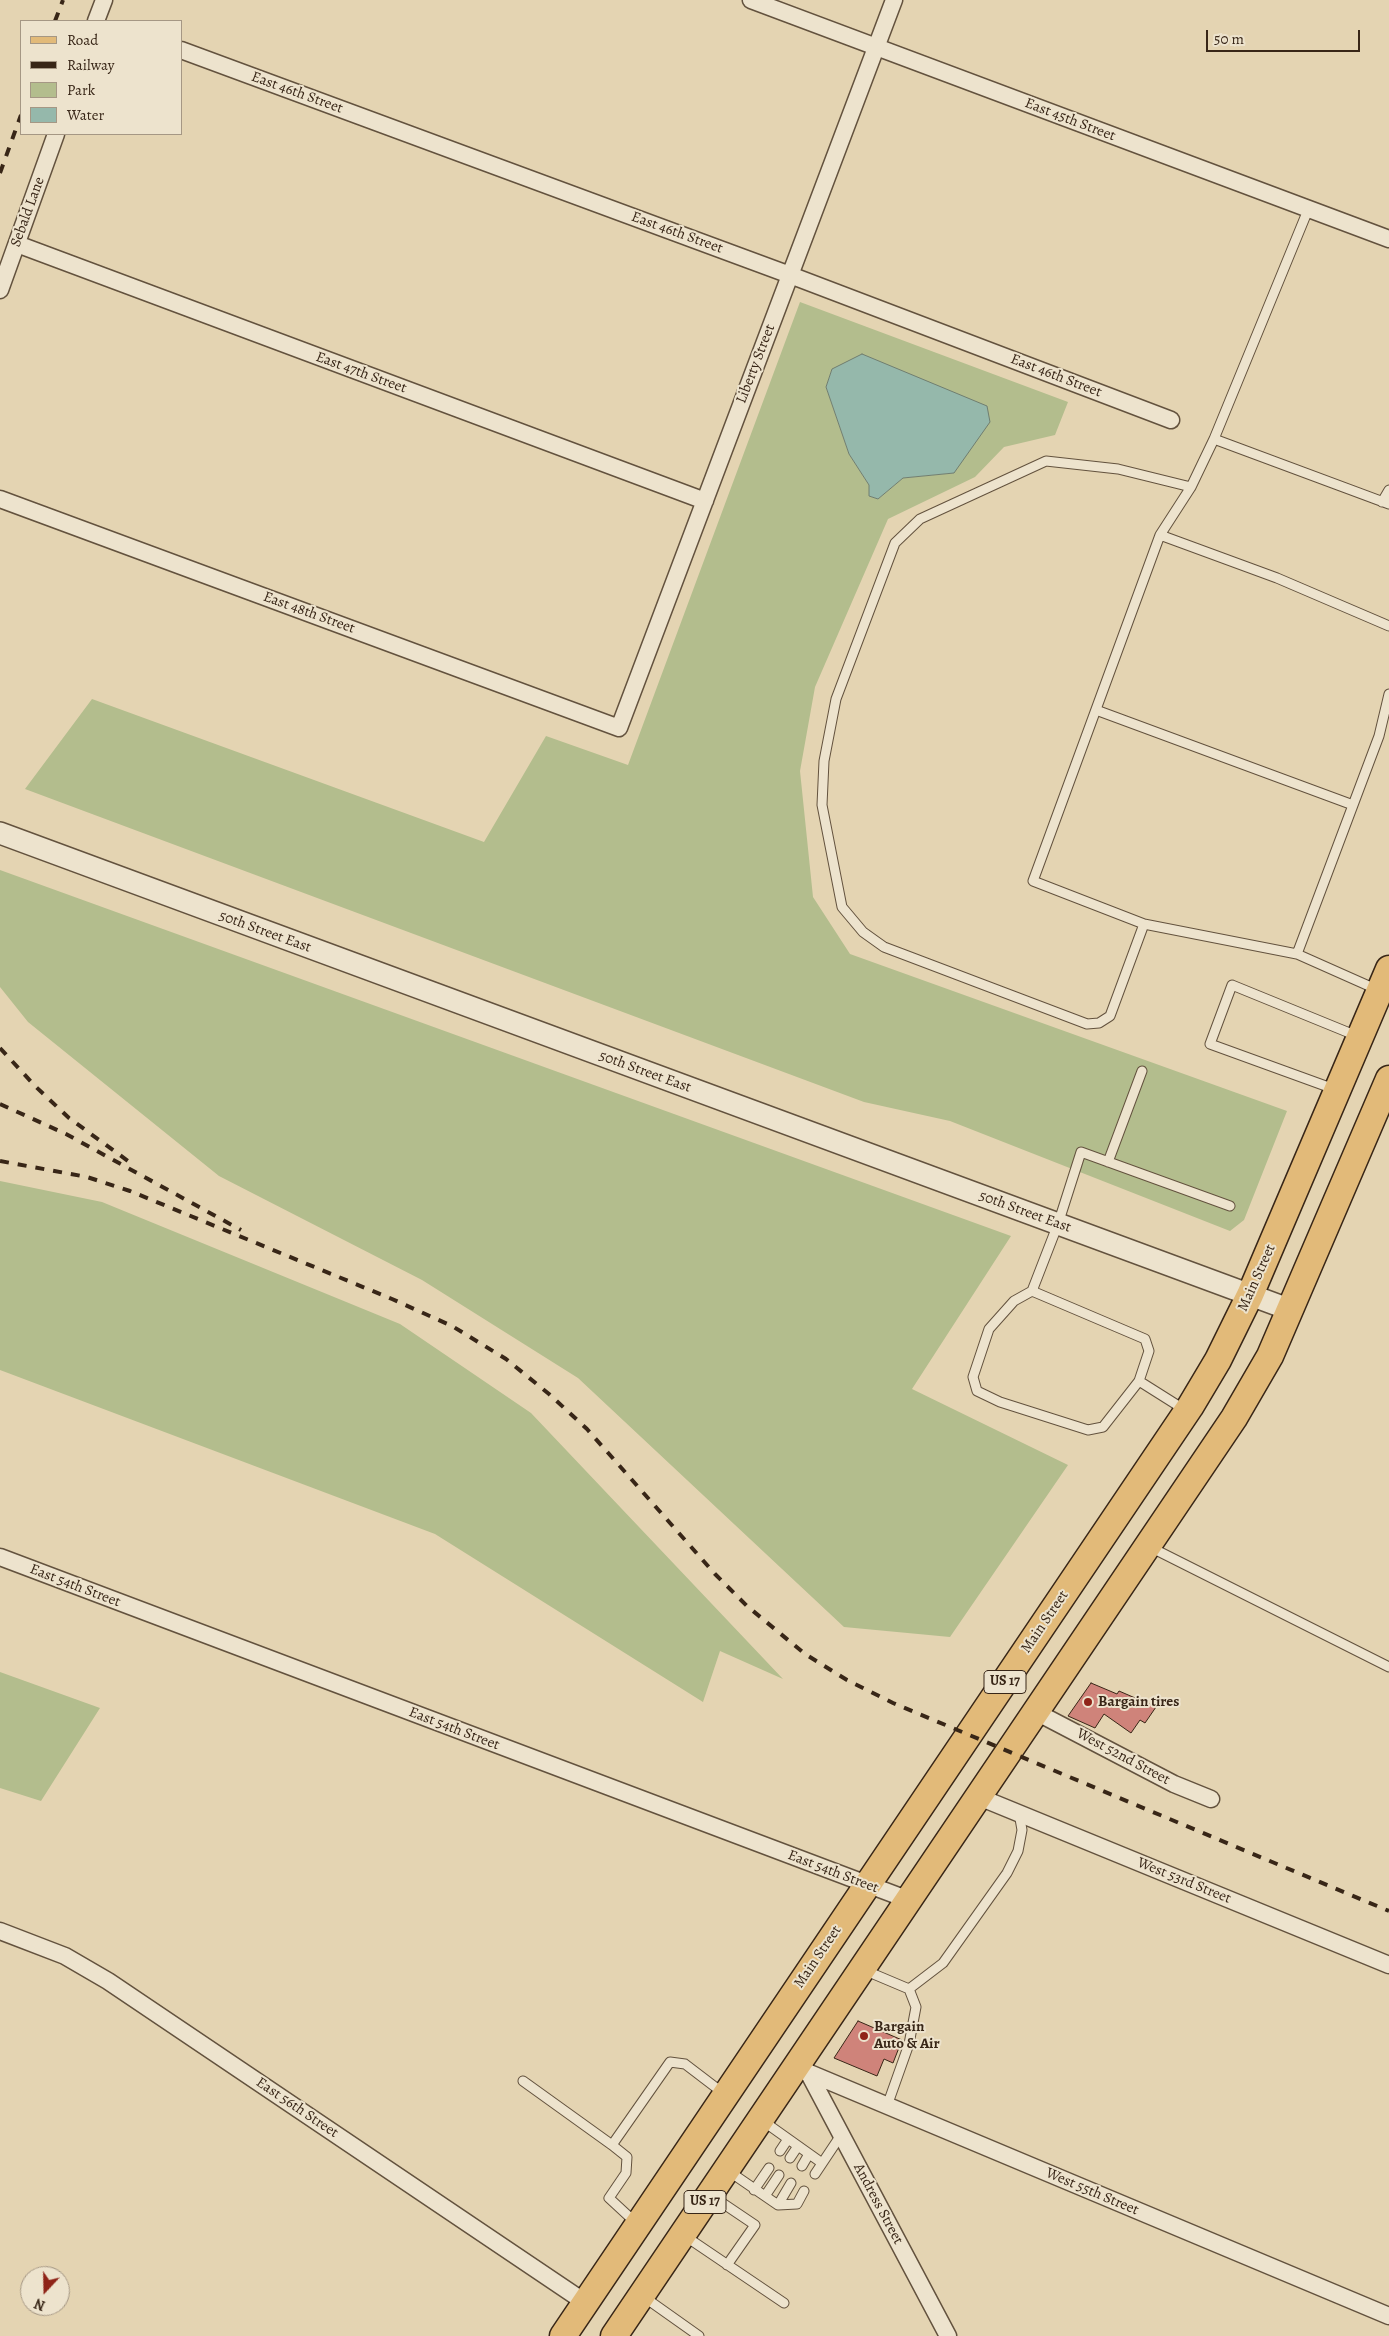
<!DOCTYPE html>
<style>
body{margin:0}
#map{position:relative;width:1389px;height:2336px;overflow:hidden;background:#e4d4b2;font-family:Alegreya,serif}
canvas{display:block}
.legend{position:absolute;left:20px;top:20px;width:162px;height:115px;box-sizing:border-box;background:#ede3cd;border:1px solid #a59784;margin:0;padding:6px 9px;list-style:none;font-size:15px;color:#382617}
.legend li{display:flex;align-items:center;gap:10px;height:25px}
.legend b{width:25px;border:1px solid #a59784}
.north{position:absolute;left:20px;top:2266px;width:50px;height:50px;box-sizing:border-box;background:#ede3cd;border:1px solid #a59784;border-radius:50%;rotate:201deg;font-size:14px;font-weight:700;line-height:20px;text-align:center;color:#382617}
.north::after{content:'';display:block;margin:auto;width:18px;height:22px;background:#8f2418;clip-path:polygon(50% 0,100% 100%,50% 72%,0 100%)}
.scale{position:absolute;left:1206px;top:30px;width:154px;height:22px;box-sizing:border-box;border:2px solid #382617;border-top:0;padding-left:6px;font-size:15px;line-height:18px;white-space:nowrap;color:#382617;-webkit-text-stroke:4px #ede3cd;paint-order:stroke}
</style>
<div id="map">
<canvas width="1389" height="2336"></canvas>
<ul class="legend">
<li><b style="height:6px;background:#e2ba79"></b>Road</li>
<li><b style="height:6px;background:#382617"></b>Railway</li>
<li><b style="height:14px;background:#b3bd8d"></b>Park</li>
<li><b style="height:14px;background:#95b8ab"></b>Water</li>
</ul>
<div class="north">N</div>
<div class="scale">50 m</div>
</div>
<script>
const context = document.querySelector('canvas').getContext('2d');
context.lineJoin = 'round';
function paint(path, color) { context.fillStyle = color; context.fill(path, 'evenodd'); }
const toPath = rows => new Path2D(rows.map(r => 'M' + r).join(''));
function stroke(path, color, width, dash) { context.strokeStyle = color; context.lineWidth = width; context.lineCap = dash ? 'butt' : 'round'; context.setLineDash(dash || []); context.stroke(path); }
function drawText(font, color, halo, rows, align = 'center') {
  context.font = font + ' Alegreya,serif'; context.lineWidth = 4; context.setLineDash([]); context.textBaseline = 'middle'; context.strokeStyle = halo; context.fillStyle = color; for (const [text, x, y, turn = 0] of rows) {
    context.save(); context.translate(x, y); context.rotate((+turn || 0) * Math.PI / 180); context.textAlign = isNaN(turn) ? turn : align; if (halo) context.strokeText(text, 0, 0); context.fillText(text, 0, 0); context.restore();
  }
}
paint(toPath([
 [800,302,1068,402,1055,435,1004,447,975,477,888,519,815,687,800,771,813,897,850,954,1287,1111,1244,1220,1230,1231,950,1121,864,1102,25,789,92,699,484,842,546,736,628,765],
 [832,369,954,473,903,478,878,499,869,496,869,485,849,454,826,387],
 [0,870,1011,1236,912,1389,1068,1465,950,1637,844,1627,578,1378,422,1280,219,1176,28,1022,0,987],
 [0,1181,102,1202,400,1324,531,1413,783,1679,720,1651,703,1702,435,1534,0,1370],
 [0,1672,100,1708,41,1801,0,1788]
]), '#b3bd8d');
const water = toPath([
 [862,354,987,406,990,422,954,473,903,478,878,499,869,496,869,485,849,454,826,387,832,369,862,354]
]);
paint(water, '#95b8ab');
stroke(water, '#707e70', 1);
const building = toPath([
 [1091,1683,1117,1694,1119,1691,1156,1707,1145,1723,1140,1720,1131,1733,1104,1714,1095,1728,1068,1716,1091,1683],
 [858,2021,902,2040,893,2063,884,2059,877,2076,834,2058,858,2021]
]);
paint(building, '#cf837a');
stroke(building, '#382617', 1);
const service = toPath([
 [1214,439,1389,504],
 [1191,487,1160,535,1277,578,1389,626],
 [1382,502,1389,490],
 [1096,710,1353,805],
 [1144,924,1033,881,1160,535],
 [1297,954,1144,924,1110,1016,1099,1023,1087,1024,884,947,863,932,842,907,822,805,824,761,836,699,895,543,920,519,1046,461,1118,469,1191,487,1214,439,1308,210],
 [1378,990,1297,954,1379,736,1389,694],
 [1334,1089,1210,1044,1232,985,1357,1036],
 [1108,1162,1142,1071],
 [1032,1291,1014,1301,989,1329,973,1377,977,1391,1000,1402,1088,1430,1103,1427,1139,1381],
 [1185,1410,1139,1381,1149,1351,1145,1339,1032,1291,1058,1224,1081,1152,1230,1206],
 [1150,1547,1389,1667],
 [864,1970,909,1989,943,1963,1007,1873,1018,1851,1022,1830,1019,1813],
 [523,2081,612,2145,670,2062,685,2064,723,2093],
 [887,2106,909,2044,916,2007,909,1989],
 [763,2121,822,2163],
 [612,2145,627,2157,626,2173,609,2198,636,2223],
 [780,2151,788,2139],
 [790,2158,798,2146],
 [802,2166,809,2154],
 [727,2170,778,2205,797,2204,804,2191],
 [815,2174,841,2135],
 [754,2190,769,2168],
 [712,2196,755,2225,727,2265],
 [765,2196,779,2175],
 [778,2205,791,2183],
 [685,2236,784,2303],
 [644,2297,699,2336]
]);
const minor = toPath([
 [751,0,1389,239],
 [96,21,104,0],
 [181,50,790,275,1171,420],
 [17,244,705,501],
 [0,290,56,134],
 [0,499,619,728,894,0],
 [0,1557,909,1900],
 [1036,1712,1174,1784,1211,1799],
 [979,1797,1389,1965],
 [0,1931,65,1956,108,1981,586,2303],
 [795,2067,1389,2316],
 [808,2072,948,2336]
]);
const tertiary = toPath([
 [0,833,1291,1310]
]);
const primary = toPath([
 [563,2336,1190,1407,1218,1360,1250,1295,1389,969],
 [614,2336,1234,1418,1270,1356,1389,1079]
]);
stroke(service, '#63523e', 11);
stroke(minor, '#63523e', 19);
stroke(tertiary, '#63523e', 24);
stroke(primary, '#382617', 29);
stroke(service, '#ede3cd', 9);
stroke(minor, '#ede3cd', 16);
stroke(tertiary, '#ede3cd', 21);
stroke(primary, '#e2ba79', 26);
stroke(toPath([
 [55,21,63,0],
 [0,173,21,115],
 [0,1048,35,1086,69,1118,128,1161],
 [0,1104,66,1134,241,1230],
 [0,1161,87,1177,130,1191,392,1299,452,1326,506,1359,549,1394,587,1429,715,1574,747,1606,805,1654,847,1680,893,1703,1389,1911]
]), '#382617', 4, [9, 9]);
for (const [x, y, r, color] of [
 [1088,1702,5,"#8f2418"],
 [864,2036,5,"#8f2418"]
]) { const dot = new Path2D(); dot.arc(x, y, r, 0, 2 * Math.PI); context.fillStyle = color; context.fill(dot); stroke(dot, '#ede3cd', 2); }
for (const [x, y, w] of [
 [1005,1682,42],
 [705,2202,42]
]) { const box = new Path2D(); box.roundRect(x - w / 2, y - 11.5, w, 23, 4); context.fillStyle = '#ede3cd'; context.fill(box); stroke(box, '#382617', 1); }
drawText('bold 14px', '#382617', null, [
 ["US 17",1005,1682],
 ["US 17",705,2202]
]);
drawText('15px', '#382617', '#ede3cd', [
 ["East 46th Street",297,93,20],
 ["East 45th Street",1070,120,21],
 ["Sebald Lane",28,212,-70],
 ["East 46th Street",677,233,20],
 ["Liberty Street",756,364,-69],
 ["East 47th Street",361,373,20],
 ["East 46th Street",1056,376,21],
 ["East 48th Street",309,613,20],
 ["50th Street East",265,932,20],
 ["50th Street East",645,1072,20],
 ["50th Street East",1025,1212,20],
 ["Main Street",1257,1278,-66],
 ["East 54th Street",75,1586,21],
 ["Main Street",1045,1622,-56],
 ["East 54th Street",454,1729,21],
 ["West 52nd Street",1123,1757,28],
 ["East 54th Street",833,1872,21],
 ["West 53rd Street",1184,1881,22],
 ["Main Street",818,1957,-56],
 ["East 56th Street",297,2108,34],
 ["West 55th Street",1092,2192,23],
 ["Andress Street",878,2204,62]
]);
drawText('bold 15px', '#382617', '#ede3cd', [
 ["Bargain tires",1098,1702],
 ["Bargain",874,2027],
 ["Auto & Air",874,2044]
], 'left');
</script>
